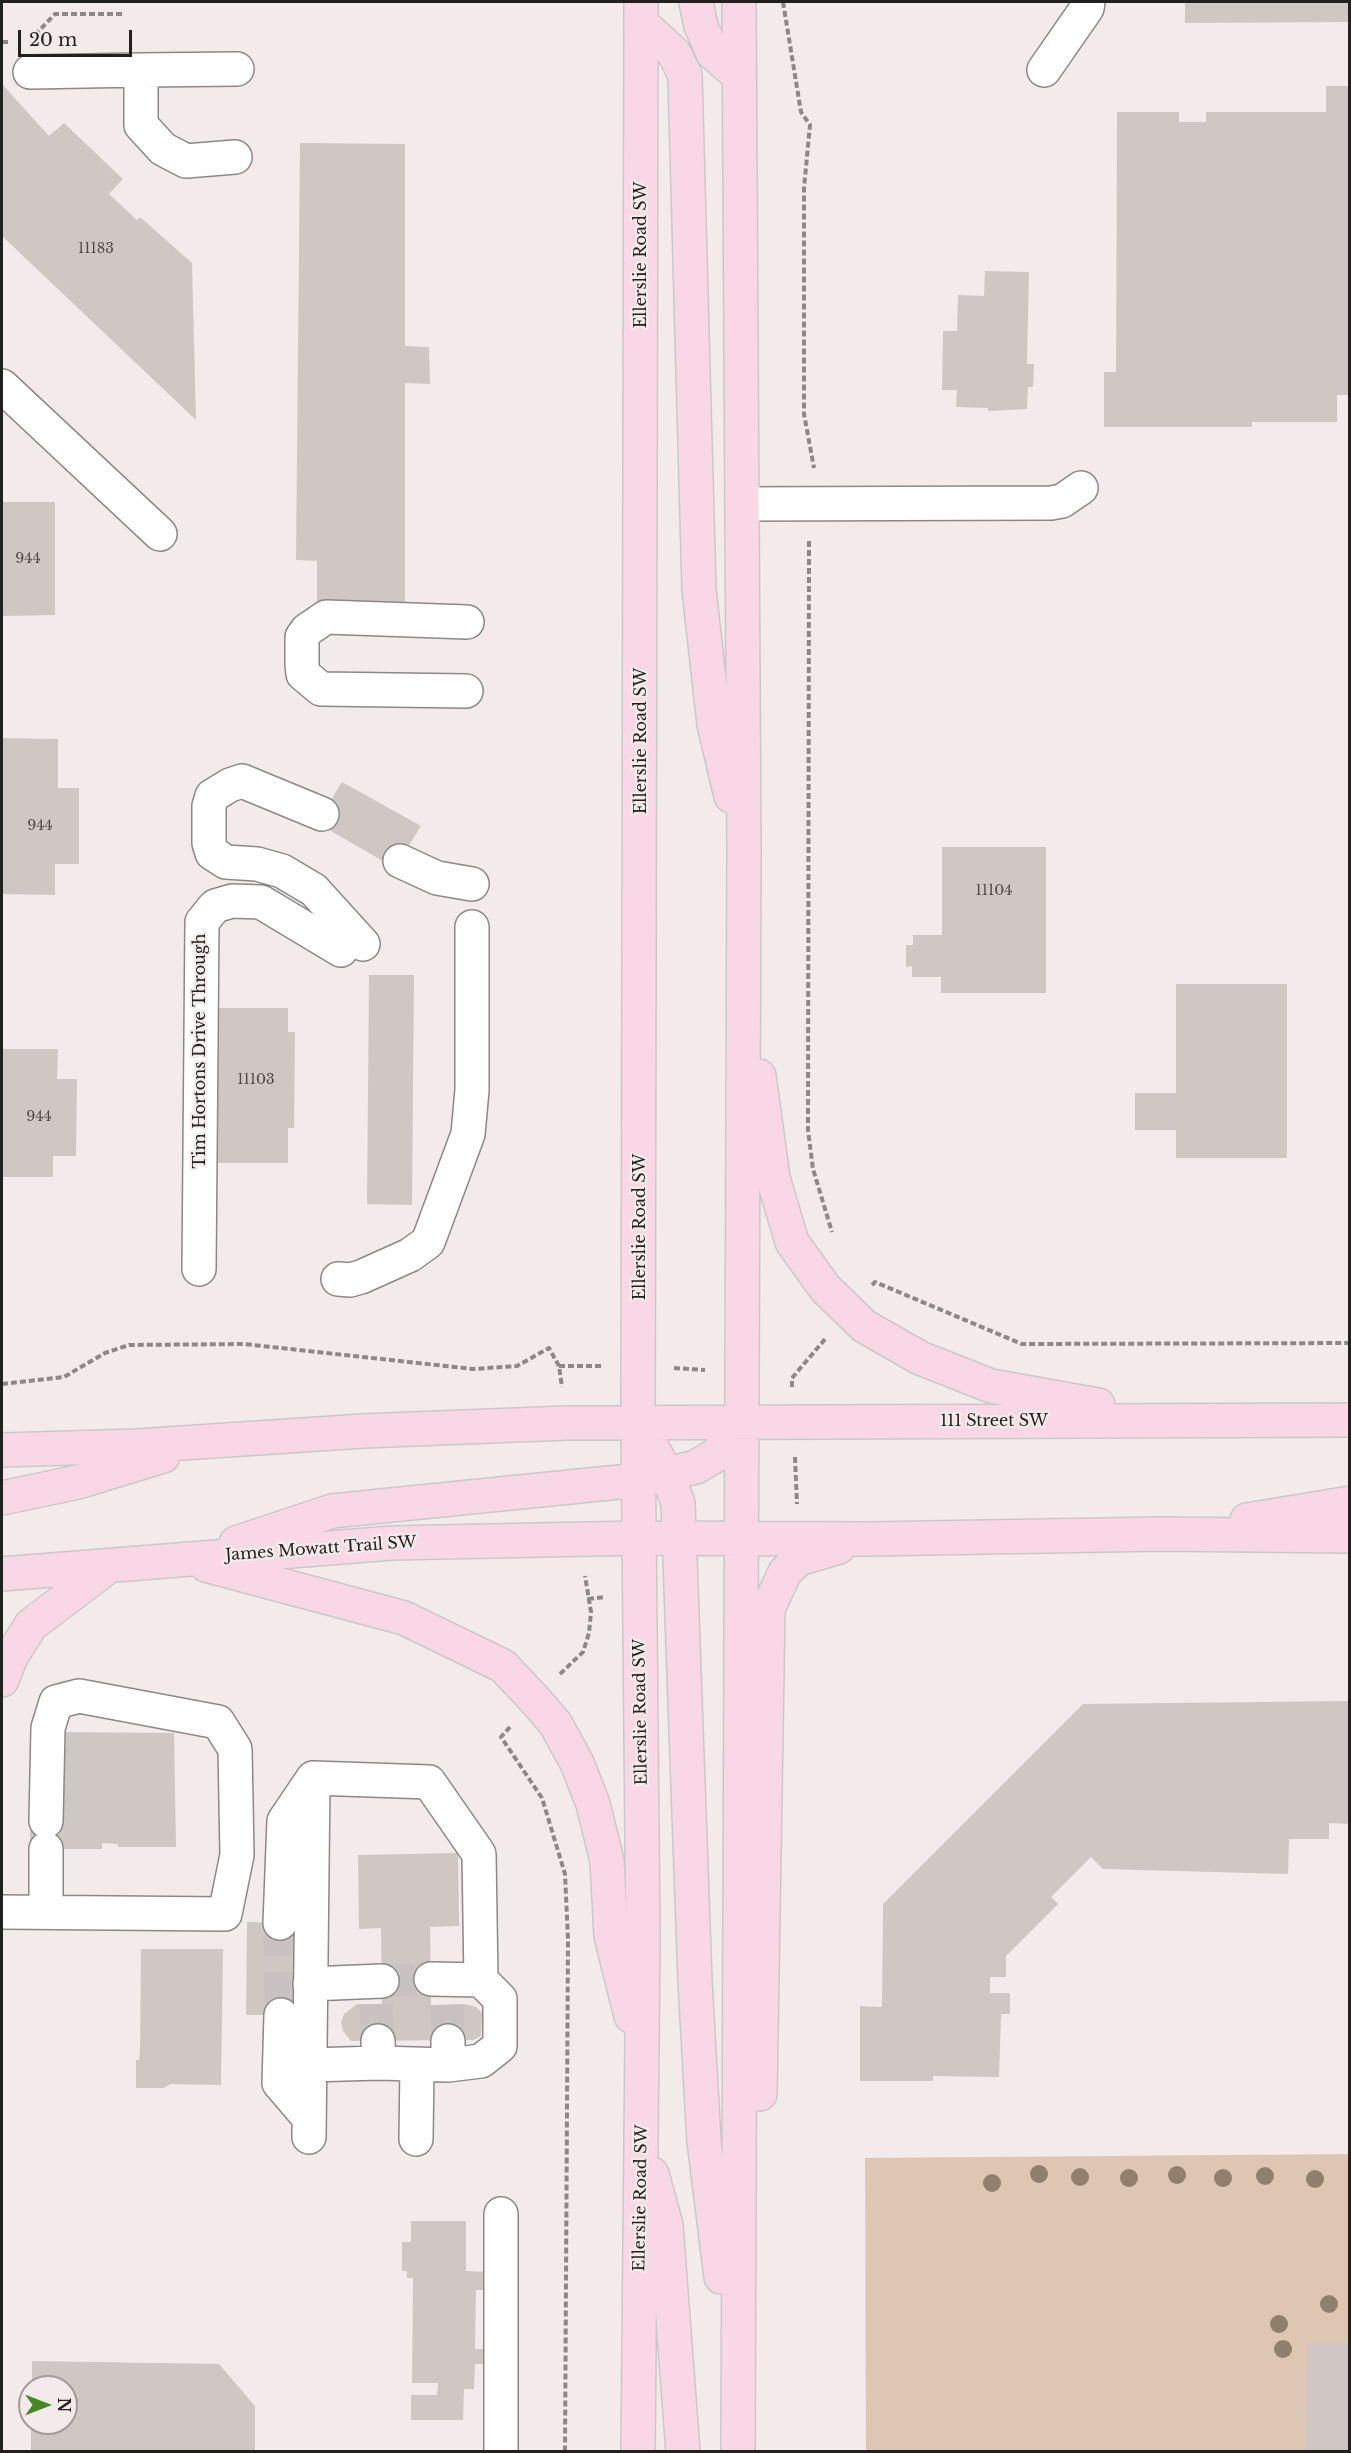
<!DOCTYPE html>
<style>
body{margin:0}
#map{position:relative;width:1351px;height:2453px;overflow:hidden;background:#f3ebeb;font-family:"Libre Baskerville",serif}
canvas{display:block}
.frame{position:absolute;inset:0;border:3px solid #232020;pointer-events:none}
.north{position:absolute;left:18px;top:2375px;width:60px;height:60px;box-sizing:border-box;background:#f3ebeb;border:2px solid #a09a9a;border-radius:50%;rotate:90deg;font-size:16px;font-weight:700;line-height:24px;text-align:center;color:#232020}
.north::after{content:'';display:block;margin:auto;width:21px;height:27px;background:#498625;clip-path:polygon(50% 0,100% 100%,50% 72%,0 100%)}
.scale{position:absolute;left:18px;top:30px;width:114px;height:27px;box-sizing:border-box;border:3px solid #232020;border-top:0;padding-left:8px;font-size:18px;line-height:21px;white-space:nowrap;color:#232020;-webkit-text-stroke:4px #f3ebeb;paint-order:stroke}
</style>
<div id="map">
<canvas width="1351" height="2453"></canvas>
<div class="frame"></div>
<div class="north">N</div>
<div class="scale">20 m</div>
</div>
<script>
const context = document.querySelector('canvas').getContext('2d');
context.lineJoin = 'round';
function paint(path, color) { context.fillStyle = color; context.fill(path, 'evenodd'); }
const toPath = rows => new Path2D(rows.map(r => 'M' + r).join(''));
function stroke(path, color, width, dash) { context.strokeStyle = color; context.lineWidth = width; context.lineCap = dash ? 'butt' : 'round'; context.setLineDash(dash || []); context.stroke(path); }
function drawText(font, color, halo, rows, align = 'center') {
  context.font = font + ' "Libre Baskerville",serif'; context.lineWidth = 4.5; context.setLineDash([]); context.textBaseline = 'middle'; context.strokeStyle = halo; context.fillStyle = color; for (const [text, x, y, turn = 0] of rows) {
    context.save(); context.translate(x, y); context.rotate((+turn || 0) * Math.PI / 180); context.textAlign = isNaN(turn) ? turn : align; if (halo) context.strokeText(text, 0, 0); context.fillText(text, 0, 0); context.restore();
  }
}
paint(toPath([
 [1349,2154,1349,2451,866,2451,865,2158]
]), '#dec7b2');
paint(toPath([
 [1185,2,1350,2,1350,22,1185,23],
 [2,84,49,136,64,123,123,179,109,194,137,220,140,217,192,263,196,420,2,236],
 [1326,86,1350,86,1350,395,1337,395,1337,422,1252,422,1252,427,1104,427,1104,372,1116,372,1117,112,1179,112,1179,122,1206,122,1206,112,1326,112],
 [300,143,405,144,405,346,429,347,430,384,405,383,405,605,317,602,317,561,296,560],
 [985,271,1029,272,1027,364,1034,364,1033,387,1028,387,1027,409,988,411,988,408,956,407,957,390,942,390,943,331,957,331,958,295,984,296],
 [2,502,55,502,55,615,2,616],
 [2,738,58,739,58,788,79,788,79,864,55,864,55,895,2,894],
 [342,782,421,826,395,868,317,823],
 [942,847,1046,847,1046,993,941,993,941,977,912,977,912,966,906,967,906,945,913,945,913,935,942,935],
 [369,975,414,975,412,1205,367,1204],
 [1176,984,1287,984,1287,1158,1176,1158,1176,1130,1135,1130,1135,1093,1176,1093],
 [218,1008,288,1008,288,1032,295,1032,294,1128,288,1128,288,1163,218,1163],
 [2,1049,58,1049,57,1079,77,1079,76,1156,53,1156,53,1177,2,1177],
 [1350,1701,1350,1824,1329,1823,1329,1839,1289,1839,1288,1874,1103,1869,1091,1857,1051,1897,1058,1904,1006,1956,1006,1977,990,1977,990,1993,1010,1993,1010,2014,1001,2014,999,2077,933,2076,933,2081,860,2081,860,2006,882,2007,883,1904,1083,1704],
 [62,1732,174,1733,176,1847,118,1847,118,1844,102,1843,102,1849,30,1849,30,1821],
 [458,1853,459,1926,430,1927,431,2005,465,2004,476,2007,482,2013,481,2036,473,2040,351,2041,343,2031,341,2022,344,2014,357,2004,382,2004,381,1928,359,1929,358,1855],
 [247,1922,296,1923,295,2015,246,2015],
 [141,1949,223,1949,221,2085,171,2084,163,2088,136,2088,136,2060,139,2060,140,2051],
 [411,2221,466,2221,466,2271,489,2272,489,2290,476,2290,475,2349,489,2349,489,2364,475,2364,474,2389,464,2389,463,2420,411,2420,411,2395,437,2395,438,2383,412,2383,413,2278,407,2278,407,2271,402,2271,402,2242,411,2242],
 [1307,2343,1350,2343,1350,2452,1306,2452],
 [32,2361,219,2364,255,2406,255,2452,31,2452,31,2423,66,2423,66,2387,32,2387]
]), '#cec7c4');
stroke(toPath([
 [280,1923,281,2015],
 [382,1981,431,1979],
 [376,2004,378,2041],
 [447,2005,448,2041]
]), '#c9c2c2', 33, [33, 16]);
const minor = toPath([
 [1044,70,1087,8,1088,2],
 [30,72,141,70],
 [235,157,186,161,163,149,141,125,141,70,237,69],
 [2,386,160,534],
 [743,504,1051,503,1062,501,1081,488],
 [466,691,321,689,303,674,302,665,302,637,307,630,326,617,467,622],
 [322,814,242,781,230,785,212,796,209,806,209,843,212,853,226,862,257,864,282,871,314,890,363,944],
 [400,861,437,878,472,884],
 [199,1269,202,922,215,906,232,901,261,902,341,950],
 [338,1279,350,1280,361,1277,410,1255,428,1242,468,1134,472,1090,472,927],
 [46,1849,46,1912],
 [2,1912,225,1914,237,1855,235,1749,218,1722,79,1696,56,1702,48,1728,46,1821],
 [280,1923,284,1821,313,1778],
 [431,1979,481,1980],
 [310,1984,382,1981],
 [281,2015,279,2083,309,2118],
 [378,2041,379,2063,448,2065,448,2041],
 [309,2065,379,2063],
 [309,2137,313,1778,429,1782,479,1854,481,1980,500,1999,500,2046,481,2061,448,2065],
 [416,2139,417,2065],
 [501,2452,501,2214]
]);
const major = toPath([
 [696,2,701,26,713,53,738,75],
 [641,23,674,53,685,75,699,590,714,724,731,796],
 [759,1076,773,1178,792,1242,825,1288,864,1326,920,1358,991,1386,1098,1405],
 [639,1425,667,1474,678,1503,695,1981,704,2141,721,2277],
 [2,1450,137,1446,363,1431,567,1423,1350,1420],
 [2,1498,78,1482,163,1456],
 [1247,1520,1350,1503],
 [236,1543,332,1511,639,1480,667,1474,696,1467,716,1455,741,1422],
 [206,1565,404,1618,503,1666,535,1700,555,1723,577,1763,593,1804,607,1861,611,1936,631,2016],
 [2,1574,392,1543,640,1538,870,1539,1162,1534,1350,1536],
 [2,1680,11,1657,31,1625,109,1566],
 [760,2094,768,1609,785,1572,799,1559,839,1547],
 [652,2174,666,2225,683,2452],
 [638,2452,643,1936,638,1424,641,2],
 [738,2452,744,851,739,2]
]);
stroke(minor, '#8e8787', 36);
stroke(major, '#cac9c9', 36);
stroke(toPath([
 [783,2,801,112,810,125,804,188,804,414,814,468],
 [35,35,55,14,125,14],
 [2,42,10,42],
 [809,541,808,1130,813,1169,832,1232],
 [872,1285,875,1282,1022,1344,1350,1343],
 [559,1366,604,1366],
 [674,1368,705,1370],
 [2,1384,64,1377,105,1353,129,1345,244,1344,473,1369,517,1366,549,1348,559,1366,562,1387],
 [792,1387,792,1378,826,1338],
 [795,1457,797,1504],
 [588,1599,605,1597],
 [560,1674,583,1652,589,1633,591,1612,585,1576],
 [510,1727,501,1737,542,1798,565,1874,568,1939,565,2452]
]), '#8d8888', 4, [6, 3]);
stroke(minor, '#fff', 33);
stroke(major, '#fad7e4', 33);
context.fillStyle = '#917f6e';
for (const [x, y] of [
 [1039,2174],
 [1177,2175],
 [1265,2176],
 [1080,2177],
 [1129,2178],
 [1223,2178],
 [1315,2179],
 [992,2183],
 [1329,2304],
 [1279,2324],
 [1283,2349]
]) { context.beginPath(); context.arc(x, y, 9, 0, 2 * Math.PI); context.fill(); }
drawText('14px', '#4e4a49', null, [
 ["11183",96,249],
 ["944",28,559],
 ["944",40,826],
 ["11104",994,891],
 ["11103",256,1080],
 ["944",39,1117]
]);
drawText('16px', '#232020', '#f3ebeb', [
 ["Ellerslie Road SW",641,255,-90],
 ["Ellerslie Road SW",641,741,-90],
 ["Tim Hortons Drive Through",200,1051,-90],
 ["Ellerslie Road SW",640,1227,-90],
 ["111 Street SW",994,1421],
 ["James Mowatt Trail SW",321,1549,-4],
 ["Ellerslie Road SW",641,1712,-91],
 ["Ellerslie Road SW",641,2198,-89]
]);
</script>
